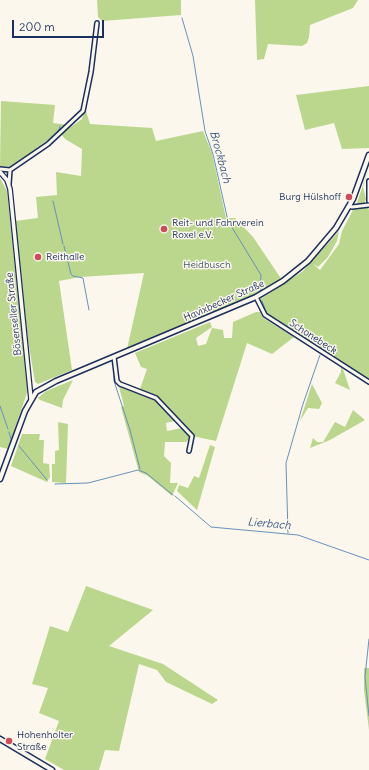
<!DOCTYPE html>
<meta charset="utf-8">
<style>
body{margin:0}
#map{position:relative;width:369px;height:770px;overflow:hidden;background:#fbf7ec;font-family:Delius,sans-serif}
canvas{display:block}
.scale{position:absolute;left:12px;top:20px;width:92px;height:18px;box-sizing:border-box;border:2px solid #1b2f5e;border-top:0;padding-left:5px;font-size:12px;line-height:14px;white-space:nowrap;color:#1b2f5e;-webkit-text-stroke:3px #fbf7ec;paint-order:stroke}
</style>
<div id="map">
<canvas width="369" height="770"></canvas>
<div class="scale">200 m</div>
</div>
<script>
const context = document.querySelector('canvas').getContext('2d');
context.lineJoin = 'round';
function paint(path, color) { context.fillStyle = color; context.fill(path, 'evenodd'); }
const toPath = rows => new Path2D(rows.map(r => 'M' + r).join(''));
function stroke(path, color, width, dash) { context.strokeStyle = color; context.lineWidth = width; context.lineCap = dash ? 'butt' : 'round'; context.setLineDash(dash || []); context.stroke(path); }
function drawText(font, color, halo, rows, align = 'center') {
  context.font = font + ' Delius,sans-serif'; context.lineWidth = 3; context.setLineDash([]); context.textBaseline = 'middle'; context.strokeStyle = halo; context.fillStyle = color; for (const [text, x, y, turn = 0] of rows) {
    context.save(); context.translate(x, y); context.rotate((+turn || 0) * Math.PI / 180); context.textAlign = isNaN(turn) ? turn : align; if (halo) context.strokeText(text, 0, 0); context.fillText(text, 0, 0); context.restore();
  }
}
paint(toPath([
 [97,0,181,0,181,15,102,21,98,17],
 [255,0,358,0,353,8,310,25,309,37,307,43,302,46,268,44,264,59,257,60],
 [369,86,369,148,342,149,334,123,305,130,296,95],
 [1,101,55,105,53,123,68,125,11,167,0,166],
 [84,111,86,111,90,124,152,128,156,141,203,131,212,153,226,218,235,218,253,237,282,280,256,296,127,349,144,273,80,277,59,281,72,370,38,384,35,382,28,340,15,221,38,218,36,197,57,195,56,172,81,176,82,149,65,139,61,134,82,119],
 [369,167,363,187,366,199,364,204,358,205,357,203],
 [0,178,7,191,28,390,8,449,0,447],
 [368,206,369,211,369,380,267,315,259,300,303,271,339,231,337,241,328,257,318,267,313,264,320,270,339,244,342,231,354,208],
 [256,312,260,312,263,318,294,337,272,354,247,343,216,441,192,436,157,397,140,389,147,369,141,367,135,353,210,322,212,327,196,338,198,346,206,344,212,328,223,330,224,338,232,338,233,322],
 [341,367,343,369,350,390,335,383,341,372],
 [73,380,63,400,62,408,40,400,38,398,46,391],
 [118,383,155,400,175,421,166,423,167,431,182,428,191,437,186,442,165,442,164,456,171,463,170,483,178,483,172,496,148,476,139,472,121,407,124,406],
 [312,384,322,403,319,409,308,408,300,421],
 [353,410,365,420,330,440,310,448,313,438,317,442,323,442,335,422,345,427],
 [58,422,68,424,66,483,52,482,52,464,55,464,55,451,59,450],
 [22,434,40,434,39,440,44,440,43,463,49,464,50,477,47,482,11,466],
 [210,445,215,447,197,510,177,491,179,485,188,488,194,476,199,478],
 [86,586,153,610,109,646,163,664,218,700,212,704,166,682,157,670,139,664,119,751,105,750,99,770,64,770,45,759,59,721,39,713,48,688,32,684,50,626,68,632],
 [364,668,369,668,369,730,364,690]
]), '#bbd78e');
stroke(toPath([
 [182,18,193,56,205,131,213,154,228,221,261,275,260,292],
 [50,140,59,130,60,126],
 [53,201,63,244],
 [64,246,71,274,73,276,83,278,89,310],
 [262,301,267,314,322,350],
 [114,366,114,381,130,430,140,469],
 [0,406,8,429],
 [9,432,11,439],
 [19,446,47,480],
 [55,484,88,483,138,470,146,473,173,495],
 [175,496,211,527,298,535,369,560],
 [288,533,286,463,303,404,320,355],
 [369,639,365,677,369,716]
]), '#6791bb', 1);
const minor = toPath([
 [0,169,10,170,9,184],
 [10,170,48,144,83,111,91,72,97,23],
 [369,181,369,201],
 [349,206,352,207,369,205],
 [256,297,265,315,369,382],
 [114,357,117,381,120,384,156,398,192,436,189,451]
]);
const tertiary = toPath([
 [0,172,7,180,10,189,31,399]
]);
const secondary = toPath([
 [0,479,25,411,36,392,56,381,256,297,283,281,308,261,336,228,353,199,369,155],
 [0,739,52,770]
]);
stroke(minor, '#1b2f5e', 6);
stroke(tertiary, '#1b2f5e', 6);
stroke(secondary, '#1b2f5e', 7);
stroke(minor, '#fbf7ec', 3);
stroke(tertiary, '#fbf7ec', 3.5);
stroke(secondary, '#fbf7ec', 4);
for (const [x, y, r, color] of [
 [349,197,4,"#d1495b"],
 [164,229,4,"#d1495b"],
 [38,257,4,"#d1495b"],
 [9,741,4,"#d1495b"]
]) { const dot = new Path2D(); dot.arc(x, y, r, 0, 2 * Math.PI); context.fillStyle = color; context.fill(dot); stroke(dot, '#fbf7ec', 1.5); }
drawText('10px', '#1b2f5e', '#fbf7ec', [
 ["Burg Hülshoff",341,197,"right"],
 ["Reit- und Fahrverein",172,223],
 ["Roxel e.V.",172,235],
 ["Reithalle",46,257],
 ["Hohenholter",17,735],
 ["Straße",17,747]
], 'left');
drawText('10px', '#43596a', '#fbf7ec', [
 ["Heidbusch",207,265]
]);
drawText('10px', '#1b2f5e', '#fbf7ec', [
 ["Havixbecker Straße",224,301,-24],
 ["Bösenseller Straße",14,314,-96],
 ["Schonebeck",313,337,33]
]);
drawText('italic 11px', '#3a5885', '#fbf7ec', [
 ["Brockbach",220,157,75],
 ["Lierbach",269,524,5]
]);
</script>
